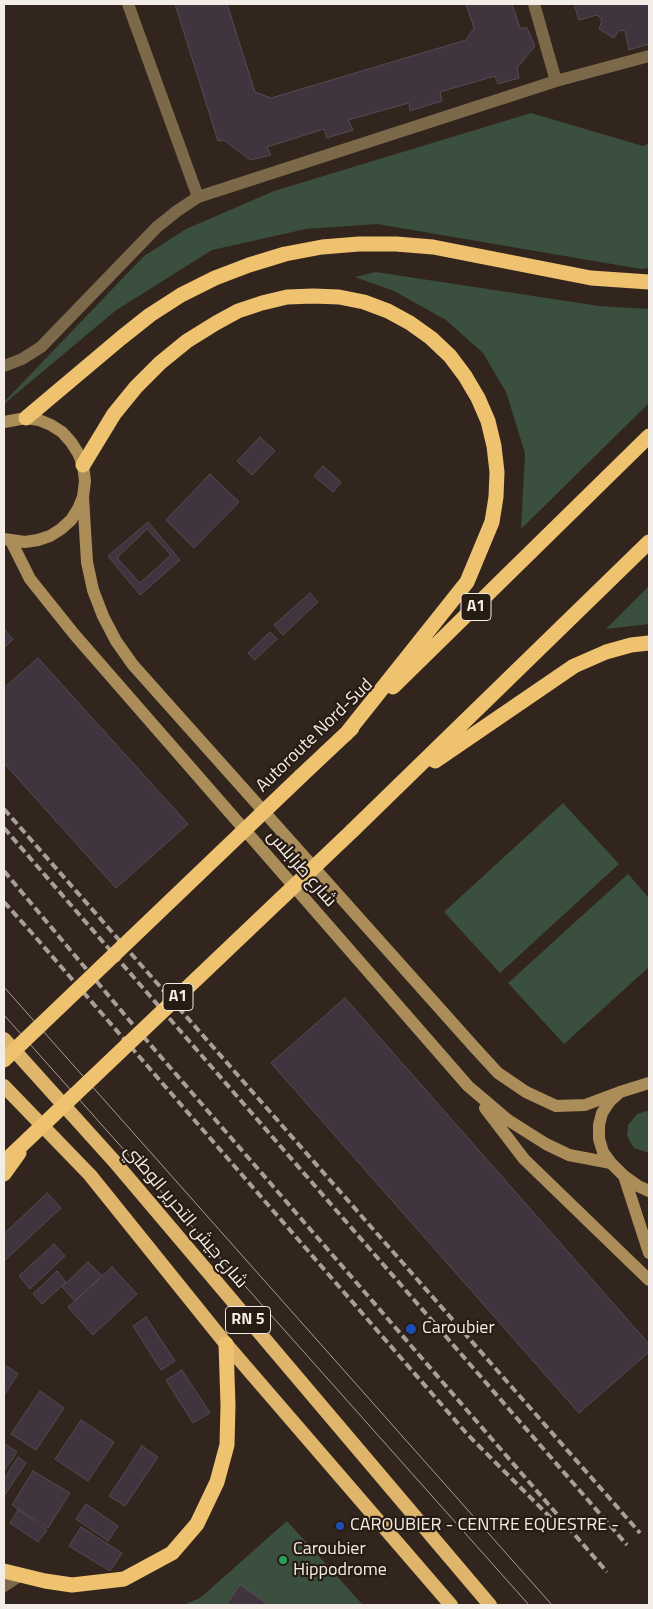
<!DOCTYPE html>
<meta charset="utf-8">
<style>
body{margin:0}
#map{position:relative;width:653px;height:1609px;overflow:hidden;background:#31251d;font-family:"Titillium Web",sans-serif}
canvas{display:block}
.frame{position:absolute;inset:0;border:5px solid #f4ece6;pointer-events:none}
</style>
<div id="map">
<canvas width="653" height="1609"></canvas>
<div class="frame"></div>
</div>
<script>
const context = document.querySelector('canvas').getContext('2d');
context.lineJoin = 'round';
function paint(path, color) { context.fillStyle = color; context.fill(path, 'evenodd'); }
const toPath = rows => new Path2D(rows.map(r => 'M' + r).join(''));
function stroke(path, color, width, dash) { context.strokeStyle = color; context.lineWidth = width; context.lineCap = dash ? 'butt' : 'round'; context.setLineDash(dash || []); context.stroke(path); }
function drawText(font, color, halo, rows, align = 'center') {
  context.font = font + ' "Titillium Web",Cairo,sans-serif'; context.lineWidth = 4.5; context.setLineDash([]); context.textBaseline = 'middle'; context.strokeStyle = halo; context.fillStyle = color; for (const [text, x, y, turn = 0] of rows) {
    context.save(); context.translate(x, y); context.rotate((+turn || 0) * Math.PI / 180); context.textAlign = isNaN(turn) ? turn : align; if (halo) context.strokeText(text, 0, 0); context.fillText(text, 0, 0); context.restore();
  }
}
paint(toPath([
 [531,113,643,146,649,143,649,268,641,269,377,224,306,229,212,250,115,311,4,404,4,402,144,256,186,229,274,191],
 [376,272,599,306,649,309,649,403,521,529,525,453,506,392,483,353,446,320,394,291,355,277],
 [649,586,649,624,606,629],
 [563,803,619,864,500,973,444,912],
 [628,874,649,898,649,967,564,1044,508,983],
 [647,1111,649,1111,649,1153,634,1148,627,1136,628,1125,637,1114],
 [287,1521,363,1605,183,1605,200,1598]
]), '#3a4f3d');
const building = toPath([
 [175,4,227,4,255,92,271,98,466,40,474,28,466,4,512,4,520,28,527,28,535,46,517,68,519,78,498,84,495,76,440,92,442,101,410,111,409,103,348,120,353,130,327,138,324,129,267,147,271,155,250,160,224,140,218,141,175,4],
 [574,4,649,4,649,44,629,50,625,31,619,30,614,38,599,29,602,20,597,15,579,20,574,4],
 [260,437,275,451,252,475,237,461,260,437],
 [323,466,341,482,333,492,314,476,323,466],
 [210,474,239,502,194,548,166,520,210,474],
 [148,522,180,560,140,595,108,556,148,522],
 [147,529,171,555,140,583,117,558,147,529],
 [310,593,318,602,283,635,274,625,310,593],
 [4,629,13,639,4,648,4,629],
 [270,632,277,639,255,660,248,653,270,632],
 [38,658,188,824,116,888,4,763,4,688,38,658],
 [345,998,649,1344,649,1352,579,1413,271,1063,345,998],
 [47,1193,61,1208,4,1261,4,1234,47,1193],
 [54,1244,65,1256,30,1289,19,1276,54,1244],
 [88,1262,102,1276,75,1301,62,1287,88,1262],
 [112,1267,137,1294,93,1335,68,1307,112,1267],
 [57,1271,66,1282,42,1304,33,1294,57,1271],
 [146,1317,175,1361,161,1370,133,1326,146,1317],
 [4,1364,18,1374,4,1395,4,1364],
 [182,1370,210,1413,193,1423,166,1380,182,1370],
 [40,1391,64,1408,36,1450,11,1434,40,1391],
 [81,1420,114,1442,88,1481,55,1459,81,1420],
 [4,1443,17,1452,4,1471,4,1443],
 [142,1446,158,1457,125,1506,109,1496,142,1446],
 [18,1457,26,1463,4,1496,4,1479,18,1457],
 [33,1471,70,1493,48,1528,12,1505,33,1471],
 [86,1504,118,1526,108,1541,76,1519,86,1504],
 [18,1510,47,1530,38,1542,10,1523,18,1510],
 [81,1527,122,1553,110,1571,69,1546,81,1527],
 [240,1585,269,1605,226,1605,240,1585]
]);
paint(building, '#40343e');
stroke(building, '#574a54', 1);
stroke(toPath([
 [128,4,198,197],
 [534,4,556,81],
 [4,366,22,359,41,347,157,227,177,211,198,197,556,81,649,56],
 [4,1586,19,1576]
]), '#7b6949', 12);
stroke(toPath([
 [4,422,26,418,39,420,51,425,62,432,71,442,78,453,83,465,85,481,83,497,78,509,71,520,61,529,50,536,38,540,25,542,4,539],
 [83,497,87,562,93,590,103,616,116,641,133,665,475,1048,498,1073,526,1092,556,1106,585,1105,620,1092],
 [11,541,30,579,74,634,468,1086,508,1120,546,1144,569,1155,611,1163],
 [649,1083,620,1092,610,1101,602,1113,599,1125,599,1139,603,1152,611,1163,624,1176,638,1186,649,1191],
 [485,1108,524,1159,649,1280],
 [624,1176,649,1253]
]), '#aa8d59', 12);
stroke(toPath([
 [4,1039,114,1161,490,1605],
 [4,1086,90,1175,226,1344,451,1605]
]), '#deb56a', 14);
stroke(toPath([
 [26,418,121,338,150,315,181,295,215,278,249,265,285,254,322,247,359,244,396,244,433,247,591,278,649,282],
 [83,465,114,414,136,387,160,363,187,341,216,323,238,311,262,303,287,297,313,296,339,297,364,302,388,311,410,323,431,338,450,356,465,376,478,398,488,421,494,446,497,472,496,497,492,522,467,582,346,734],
 [393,687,649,436],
 [435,761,574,666,606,652,631,645,649,643],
 [301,776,352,728],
 [352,831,649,542],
 [4,1174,19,1153],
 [4,1571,45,1581,72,1585,124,1579,172,1553,197,1524,217,1482,227,1445,228,1405,226,1344]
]), '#efc26f', 15);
stroke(toPath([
 [4,987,552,1605],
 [4,1015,529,1605]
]), '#a99f99', 1);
stroke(toPath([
 [4,809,640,1533],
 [4,828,627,1545],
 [4,871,129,1020,607,1572],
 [4,902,31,932,468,1435,551,1518]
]), '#a99f99', 4, [8, 4]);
stroke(toPath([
 [4,1060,301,776],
 [4,1162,352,831]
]), '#efc26f', 15);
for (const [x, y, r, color] of [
 [411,1329,6,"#1a4fb4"],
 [340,1526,5,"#1a4fb4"],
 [283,1560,5,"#2e9e5b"]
]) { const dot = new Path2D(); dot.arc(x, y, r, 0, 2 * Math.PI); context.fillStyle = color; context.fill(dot); stroke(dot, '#271c13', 2); }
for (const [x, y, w] of [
 [476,607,30],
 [178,997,30],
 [248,1320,45]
]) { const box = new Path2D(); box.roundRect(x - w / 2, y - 13.5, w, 27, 4); context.fillStyle = '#271c13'; context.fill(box); stroke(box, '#f4ece6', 1); }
drawText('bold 16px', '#f4ece6', null, [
 ["A1",476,607],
 ["A1",178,997],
 ["RN 5",248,1320]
]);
drawText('18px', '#f4ece6', '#271c13', [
 ["Autoroute Nord-Sud",315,736,-44],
 ["شارع طرابلس",301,869,49],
 ["شارع جيش التحرير الوطني",185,1217,50]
]);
drawText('18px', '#f4ece6', '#271c13', [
 ["Caroubier",422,1329],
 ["CAROUBIER - CENTRE EQUESTRE -",350,1526],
 ["Caroubier",293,1550],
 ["Hippodrome",293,1571]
], 'left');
</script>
